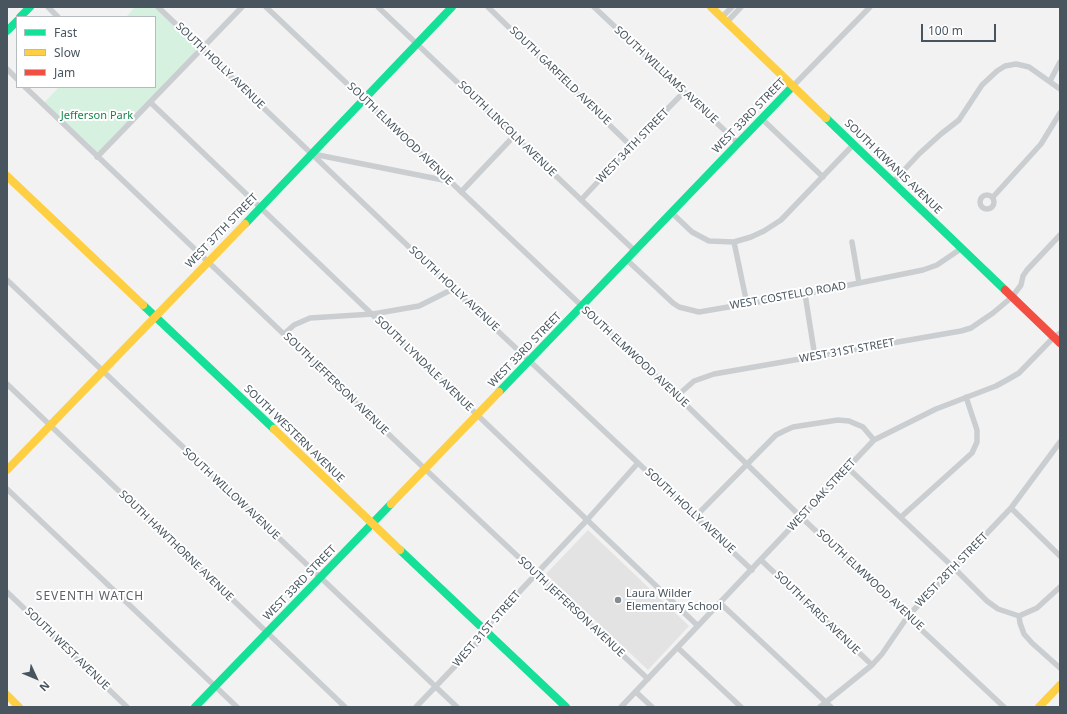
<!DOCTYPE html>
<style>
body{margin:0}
#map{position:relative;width:1067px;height:714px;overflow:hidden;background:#f2f2f2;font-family:"Noto Sans",sans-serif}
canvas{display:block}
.frame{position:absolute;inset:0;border:8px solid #48555f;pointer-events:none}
.legend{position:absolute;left:16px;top:16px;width:140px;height:72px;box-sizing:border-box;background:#fff;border:1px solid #b6bbbf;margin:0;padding:5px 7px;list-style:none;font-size:12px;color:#48555f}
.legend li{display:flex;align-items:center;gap:8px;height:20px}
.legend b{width:20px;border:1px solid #b6bbbf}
.north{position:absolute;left:16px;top:658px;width:40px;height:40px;-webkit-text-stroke:3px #fff;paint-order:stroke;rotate:134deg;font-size:11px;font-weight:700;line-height:16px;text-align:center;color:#48555f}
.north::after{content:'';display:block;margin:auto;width:14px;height:18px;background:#48555f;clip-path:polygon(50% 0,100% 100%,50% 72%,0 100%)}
.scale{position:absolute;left:921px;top:24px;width:75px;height:18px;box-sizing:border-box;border:2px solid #48555f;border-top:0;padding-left:5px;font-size:12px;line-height:14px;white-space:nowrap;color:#48555f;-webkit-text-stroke:3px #fff;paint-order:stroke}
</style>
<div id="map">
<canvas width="1067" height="714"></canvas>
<div class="frame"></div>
<ul class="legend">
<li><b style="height:5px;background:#16e098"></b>Fast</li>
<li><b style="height:5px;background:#ffcf43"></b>Slow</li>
<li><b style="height:5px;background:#f24e42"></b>Jam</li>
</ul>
<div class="north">N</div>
<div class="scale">100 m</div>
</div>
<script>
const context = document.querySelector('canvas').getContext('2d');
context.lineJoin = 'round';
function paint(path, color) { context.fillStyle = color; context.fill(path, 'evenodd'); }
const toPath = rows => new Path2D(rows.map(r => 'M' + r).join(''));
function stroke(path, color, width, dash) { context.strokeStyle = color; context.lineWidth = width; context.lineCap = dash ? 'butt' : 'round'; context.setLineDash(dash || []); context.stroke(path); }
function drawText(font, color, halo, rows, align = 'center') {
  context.font = font + ' "Noto Sans",sans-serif'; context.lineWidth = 4; context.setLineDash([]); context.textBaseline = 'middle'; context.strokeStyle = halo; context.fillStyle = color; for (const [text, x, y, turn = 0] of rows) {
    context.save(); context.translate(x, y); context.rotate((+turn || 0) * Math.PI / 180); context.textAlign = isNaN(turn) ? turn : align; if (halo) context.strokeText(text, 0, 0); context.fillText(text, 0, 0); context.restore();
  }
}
paint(toPath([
 [588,530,689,626,648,670,546,574]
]), '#e4e3e4');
paint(toPath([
 [135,7,158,7,202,49,97,157,43,104,59,87,155,87,155,17,126,17]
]), '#d6f1e0');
stroke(toPath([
 [48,7,58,17],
 [158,7,453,289,752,570],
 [266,7,677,396,801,517,1004,707],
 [378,7,635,251],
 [488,7,631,146],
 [594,7,738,143],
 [722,17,732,7],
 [727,22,741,7],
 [7,69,17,79],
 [1050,81,1060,62],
 [793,86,870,7],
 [25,87,425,469,648,679],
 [150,102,698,626],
 [762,119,823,177],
 [313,154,448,181],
 [97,157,242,7],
 [893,182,919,154,941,134,959,120,982,85,997,71,1005,66,1016,64,1029,67,1060,89],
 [461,192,514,136],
 '980 202a7 7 0 1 1 14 0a7 7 0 1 1-14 0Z',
 [993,197,1041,144,1060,113],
 [581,200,631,146,684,92],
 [672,213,692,232,709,241,734,242,751,237,764,231,781,220,854,144],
 [734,242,747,304],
 [852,242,859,283],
 [627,260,673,303,679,307,699,312,805,294,923,270,937,265,962,248],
 [7,280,457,707],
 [805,294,815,357],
 [284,334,294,325,310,318,373,314,419,306,453,289],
 [7,384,345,707],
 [677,396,694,381,714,374,961,331,971,328,993,313,1012,297,1021,285,1023,276,1027,270,1060,235],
 [848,468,953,567,987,601,998,609,1019,616],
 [7,489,237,707],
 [1011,508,1060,556],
 [696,516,767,444,776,435,784,431,793,427,838,420,849,421,863,427,874,440],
 [901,517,972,453,977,442,977,430,966,397],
 [761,560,872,665],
 [7,592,127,707],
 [720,603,831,707],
 [1019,616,1020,623,1024,634,1032,643,1060,668],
 [1019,616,1037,608,1060,587],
 [678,648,741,707],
 [636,692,652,707],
 [416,707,481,639,489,624,587,520,638,463],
 [621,707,874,440,936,409,996,386,1007,380,1019,373,1054,337,1060,333],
 [820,707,872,665,882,654,908,616,1011,508,1060,442]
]), '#cbced0', 5.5);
stroke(toPath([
 [20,17,30,7],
 [7,31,17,21],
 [826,118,1005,290],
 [245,224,452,7],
 [143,305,274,429],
 [499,392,793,86],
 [400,550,566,707],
 [195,707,391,504]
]), '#16e098', 8);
stroke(toPath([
 [711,7,826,118],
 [7,176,143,305],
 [274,429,400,550],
 [7,470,245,224],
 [391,504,499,392],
 [7,695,19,707],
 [1039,707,1060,685]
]), '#ffcf43', 8);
stroke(toPath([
 [1005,290,1060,343]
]), '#f24e42', 8);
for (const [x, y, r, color] of [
 [618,600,4,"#848c92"]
]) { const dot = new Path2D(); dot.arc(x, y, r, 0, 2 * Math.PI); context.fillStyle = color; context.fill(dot); stroke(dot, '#fff', 1.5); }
drawText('11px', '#48555f', '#fff', [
 ["SOUTH HOLLY AVENUE",220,66,44],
 ["SOUTH WILLIAMS AVENUE",666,75,43],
 ["SOUTH GARFIELD AVENUE",560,76,44],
 ["WEST 33RD STREET",749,116,-46],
 ["SOUTH LINCOLN AVENUE",507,129,44],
 ["SOUTH ELMWOOD AVENUE",400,134,44],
 ["WEST 34TH STREET",633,146,-46],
 ["SOUTH KIWANIS AVENUE",893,167,44],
 ["WEST 37TH STREET",222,231,-46],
 ["SOUTH HOLLY AVENUE",454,289,43],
 ["WEST COSTELLO ROAD",788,296,-10],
 ["WEST 33RD STREET",525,350,-46],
 ["WEST 31ST STREET",847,351,-10],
 ["SOUTH ELMWOOD AVENUE",635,357,43],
 ["SOUTH LYNDALE AVENUE",424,364,44],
 ["SOUTH JEFFERSON AVENUE",336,384,44],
 ["SOUTH WESTERN AVENUE",294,434,44],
 ["SOUTH WILLOW AVENUE",231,494,43],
 ["WEST OAK STREET",822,495,-47],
 ["SOUTH HOLLY AVENUE",690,511,43],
 ["SOUTH HAWTHORNE AVENUE",176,546,44],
 ["WEST 28TH STREET",952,570,-46],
 ["SOUTH ELMWOOD AVENUE",870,580,43],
 ["WEST 33RD STREET",300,583,-46],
 ["SOUTH JEFFERSON AVENUE",571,607,43],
 ["SOUTH FARIS AVENUE",817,613,44],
 ["WEST 31ST STREET",487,629,-49],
 ["SOUTH WEST AVENUE",67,649,44]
]);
drawText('11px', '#15854a', '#fff', [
 ["Jefferson Park",97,116]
]);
drawText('11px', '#48555f', '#fff', [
 ["Laura Wilder",626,594],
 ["Elementary School",626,607]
], 'left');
context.letterSpacing = '1px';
drawText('12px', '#5d6166', '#fff', [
 ["SEVENTH WATCH",90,597]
]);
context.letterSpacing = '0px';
</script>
